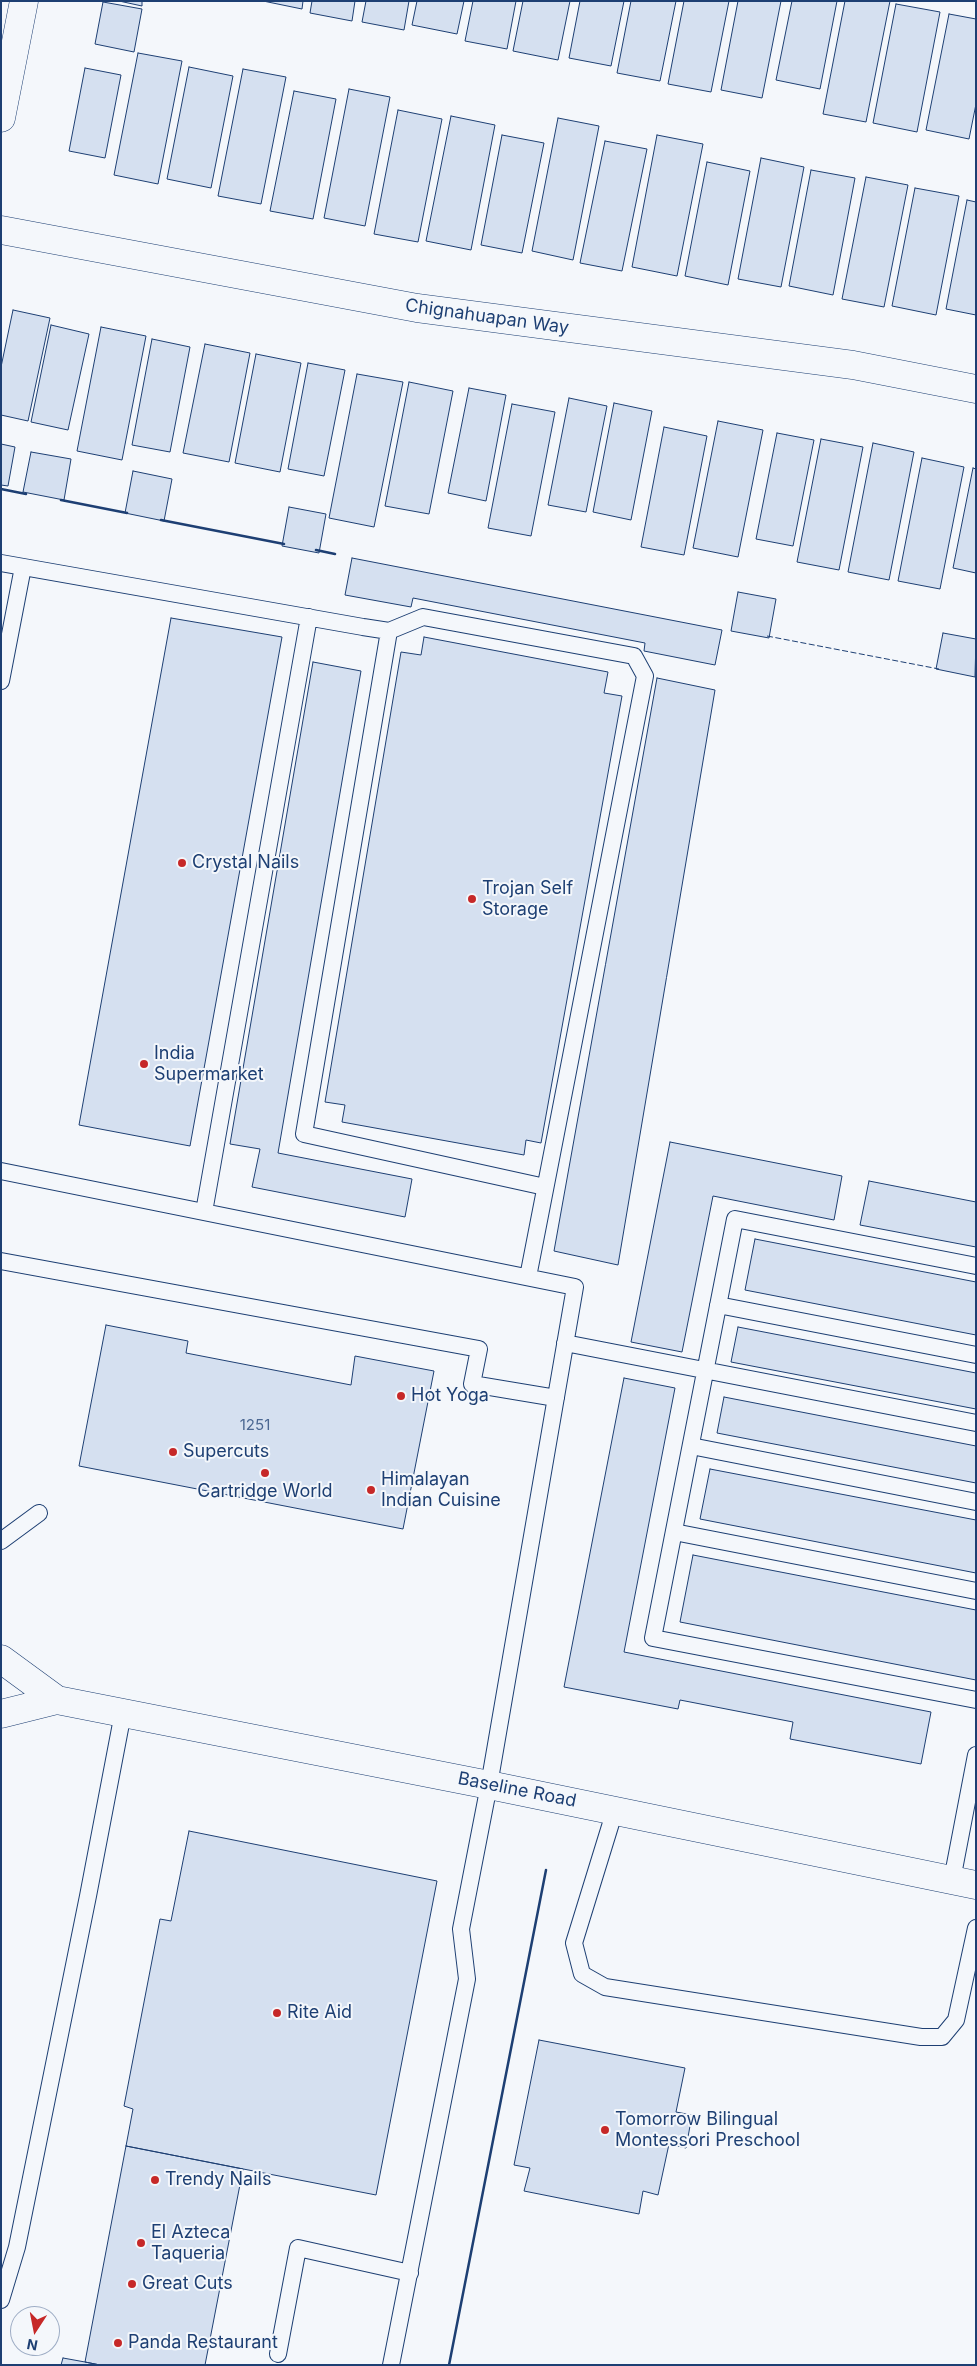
<!DOCTYPE html>
<style>
body{margin:0}
#map{position:relative;width:977px;height:2366px;overflow:hidden;background:#f4f7fb;font-family:Inter,sans-serif}
canvas{display:block}
.frame{position:absolute;inset:0;border:2px solid #1d3f73;pointer-events:none}
.north{position:absolute;left:10px;top:2306px;width:50px;height:50px;box-sizing:border-box;background:#f4f7fb;border:1px solid #9eadc5;border-radius:50%;rotate:191deg;font-size:14px;font-weight:700;line-height:20px;text-align:center;color:#1d3f73}
.north::after{content:'';display:block;margin:auto;width:18px;height:22px;background:#c62828;clip-path:polygon(50% 0,100% 100%,50% 72%,0 100%)}
</style>
<div id="map">
<canvas width="977" height="2366"></canvas>
<div class="frame"></div>
<div class="north">N</div>
</div>
<script>
const context = document.querySelector('canvas').getContext('2d');
context.lineJoin = 'round';
function paint(path, color) { context.fillStyle = color; context.fill(path, 'evenodd'); }
const toPath = rows => new Path2D(rows.map(r => 'M' + r).join(''));
function stroke(path, color, width, dash) { context.strokeStyle = color; context.lineWidth = width; context.lineCap = dash ? 'butt' : 'round'; context.setLineDash(dash || []); context.stroke(path); }
function drawText(font, color, halo, rows, align = 'center') {
  context.font = font + ' Inter,sans-serif'; context.lineWidth = 4; context.setLineDash([]); context.textBaseline = 'middle'; context.strokeStyle = halo; context.fillStyle = color; for (const [text, x, y, turn = 0] of rows) {
    context.save(); context.translate(x, y); context.rotate((+turn || 0) * Math.PI / 180); context.textAlign = isNaN(turn) ? turn : align; if (halo) context.strokeText(text, 0, 0); context.fillText(text, 0, 0); context.restore();
  }
}
const building = toPath([
 [119,1,142,1,142,6,119,1],
 [263,1,303,1,302,9,263,1],
 [312,1,355,1,352,21,310,13,312,1],
 [366,1,409,1,404,30,362,22,366,1],
 [417,1,464,1,457,34,412,25,417,1],
 [473,1,516,1,507,49,465,41,473,1],
 [523,1,570,1,558,60,513,51,523,1],
 [580,1,624,1,611,66,569,58,580,1],
 [631,1,676,1,660,81,617,73,631,1],
 [684,1,729,1,711,92,668,84,684,1],
 [738,1,781,1,762,98,721,90,738,1],
 [792,1,837,1,820,89,776,80,792,1],
 [845,1,890,1,866,122,823,114,845,1],
 [103,2,142,9,134,52,95,44,103,2],
 [896,4,940,12,917,132,873,123,896,4],
 [949,14,976,19,976,104,969,139,926,130,949,14],
 [138,53,182,61,158,184,114,175,138,53],
 [189,67,233,76,211,188,167,179,189,67],
 [85,68,121,75,105,158,69,151,85,68],
 [243,69,286,77,261,204,218,196,243,69],
 [349,89,390,97,365,226,324,218,349,89],
 [294,91,336,99,313,219,270,211,294,91],
 [398,110,442,119,418,242,374,234,398,110],
 [451,116,495,125,471,250,426,241,451,116],
 [558,118,599,126,573,260,532,251,558,118],
 [502,135,544,143,522,253,481,245,502,135],
 [657,135,703,144,677,276,632,267,657,135],
 [605,141,647,149,622,271,580,263,605,141],
 [761,158,804,167,781,287,738,279,761,158],
 [707,162,750,171,728,285,685,276,707,162],
 [811,170,855,178,833,295,789,286,811,170],
 [866,177,908,185,884,307,842,299,866,177],
 [915,188,959,196,936,315,892,306,915,188],
 [967,200,976,202,976,315,946,309,967,200],
 [13,310,50,318,28,421,1,415,1,367,13,310],
 [51,325,89,334,68,430,31,422,51,325],
 [101,327,146,336,122,460,77,451,101,327],
 [152,339,190,347,170,452,132,445,152,339],
 [205,344,250,353,229,462,183,453,205,344],
 [256,354,301,363,280,472,235,463,256,354],
 [308,363,345,370,324,476,288,469,308,363],
 [357,374,403,382,374,527,329,518,357,374],
 [409,382,453,391,429,514,385,506,409,382],
 [469,388,506,395,486,501,448,493,469,388],
 [569,398,607,406,586,512,548,505,569,398],
 [614,403,652,411,631,520,593,512,614,403],
 [512,404,555,412,531,536,488,528,512,404],
 [718,421,763,430,738,557,693,548,718,421],
 [664,427,707,436,684,555,641,547,664,427],
 [777,433,814,440,793,546,756,539,777,433],
 [821,439,863,447,839,570,797,562,821,439],
 [873,443,914,452,889,580,848,572,873,443],
 [1,444,15,447,8,486,1,485,1,444],
 [31,452,71,459,64,500,23,492,31,452],
 [922,458,964,467,940,589,898,581,922,458],
 [973,468,976,469,976,573,953,568,973,468],
 [133,471,172,479,164,521,125,513,133,471],
 [289,507,326,514,319,553,282,546,289,507],
 [352,558,722,630,715,665,644,651,645,643,413,598,411,607,345,595,352,558],
 [738,592,776,599,769,638,731,631,738,592],
 [171,618,282,637,190,1146,79,1125,171,618],
 [943,633,976,639,975,677,936,669,943,633],
 [424,637,608,672,604,693,622,696,541,1143,526,1140,524,1155,342,1122,345,1105,325,1102,401,652,421,655,424,637],
 [313,662,361,671,278,1153,412,1179,405,1217,252,1187,260,1149,230,1144,313,662],
 [657,678,715,690,618,1265,554,1251,657,678],
 [670,1142,842,1176,834,1220,713,1196,682,1352,631,1342,670,1142],
 [869,1181,976,1202,976,1247,860,1225,869,1181],
 [755,1239,976,1282,976,1335,745,1290,755,1239],
 [106,1325,188,1341,186,1353,351,1385,355,1356,434,1371,403,1529,79,1466,106,1325],
 [738,1327,976,1373,976,1409,731,1362,738,1327],
 [624,1378,675,1388,624,1652,931,1712,921,1764,790,1739,793,1722,680,1700,678,1709,564,1687,624,1378],
 [724,1397,976,1446,976,1483,717,1433,724,1397],
 [710,1469,976,1520,976,1573,700,1519,710,1469],
 [693,1555,976,1610,976,1680,680,1622,693,1555],
 [189,1831,437,1881,376,2195,126,2146,133,2109,124,2106,160,1919,171,1921,189,1831],
 [539,2040,685,2068,676,2112,692,2115,686,2148,669,2144,658,2195,643,2191,639,2214,524,2191,530,2168,514,2165,539,2040],
 [126,2146,243,2169,205,2365,100,2365,85,2362,126,2146],
 [63,2358,85,2362,100,2365,61,2365,63,2358]
]);
paint(building, '#d5e0f0');
stroke(building, '#1d3f73', 1);
const service = toPath([
 [1,563,363,627,389,631,423,617,634,656,645,676,528,1277],
 [389,631,304,1134,545,1187],
 [1,681,23,567],
 [1,1171,575,1287,489,1785,461,1929,467,1979,391,2365],
 [204,1212,309,617],
 [1,1261,479,1349,472,1384,556,1398],
 [976,1266,735,1219,653,1638,976,1700],
 [718,1305,976,1355],
 [565,1343,976,1423],
 [691,1446,976,1502],
 [674,1532,976,1591],
 [1,1541,39,1513],
 [615,1810,574,1943,582,1974,605,1987,921,2037,942,2037,956,2020,976,1928],
 [952,1880,976,1755],
 [1,2300,17,2247,88,1896,123,1713],
 [278,2354,298,2248,410,2273]
]);
const minor = toPath([
 [1,118,24,1],
 [1,230,417,308,853,365,976,389]
]);
const primary = toPath([
 [1,1659,57,1700],
 [1,1714,57,1700,489,1785,976,1885]
]);
stroke(service, '#1d3f73', 18);
stroke(minor, '#1d3f73', 29);
stroke(primary, '#1d3f73', 29);
stroke(service, '#f4f7fb', 16);
stroke(minor, '#f4f7fb', 28);
stroke(primary, '#f4f7fb', 28);
stroke(toPath([
 [767,636,939,669]
]), '#1d3f73', 1, [6, 2.5]);
stroke(toPath([
 [1,489,26,494],
 [61,500,127,513],
 [161,520,284,544],
 [316,550,335,554],
 [449,2365,546,1870]
]), '#1d3f73', 2.5);
for (const [x, y, r, color] of [
 [182,863,5,"#c62828"],
 [472,899,5,"#c62828"],
 [144,1064,5,"#c62828"],
 [401,1396,5,"#c62828"],
 [173,1452,5,"#c62828"],
 [265,1473,5,"#c62828"],
 [371,1490,5,"#c62828"],
 [277,2013,5,"#c62828"],
 [605,2130,5,"#c62828"],
 [155,2180,5,"#c62828"],
 [141,2243,5,"#c62828"],
 [132,2284,5,"#c62828"],
 [118,2343,5,"#c62828"]
]) { const dot = new Path2D(); dot.arc(x, y, r, 0, 2 * Math.PI); context.fillStyle = color; context.fill(dot); stroke(dot, '#f4f7fb', 2); }
drawText('15px', '#4b6792', null, [
 ["1251",255,1425]
]);
drawText('18px', '#1d3f73', '#f4f7fb', [
 ["Chignahuapan Way",487,317,8],
 ["Baseline Road",517,1790,11]
]);
drawText('18px', '#1d3f73', '#f4f7fb', [
 ["Crystal Nails",192,863],
 ["Trojan Self",482,889],
 ["Storage",482,910],
 ["India",154,1054],
 ["Supermarket",154,1075],
 ["Hot Yoga",411,1396],
 ["Supercuts",183,1452],
 ["Himalayan",381,1480],
 ["Indian Cuisine",381,1501],
 ["Cartridge World",265,1492,"center"],
 ["Rite Aid",287,2013],
 ["Tomorrow Bilingual",615,2120],
 ["Montessori Preschool",615,2141],
 ["Trendy Nails",165,2180],
 ["El Azteca",151,2233],
 ["Taqueria",151,2254],
 ["Great Cuts",142,2284],
 ["Panda Restaurant",128,2343]
], 'left');
</script>
